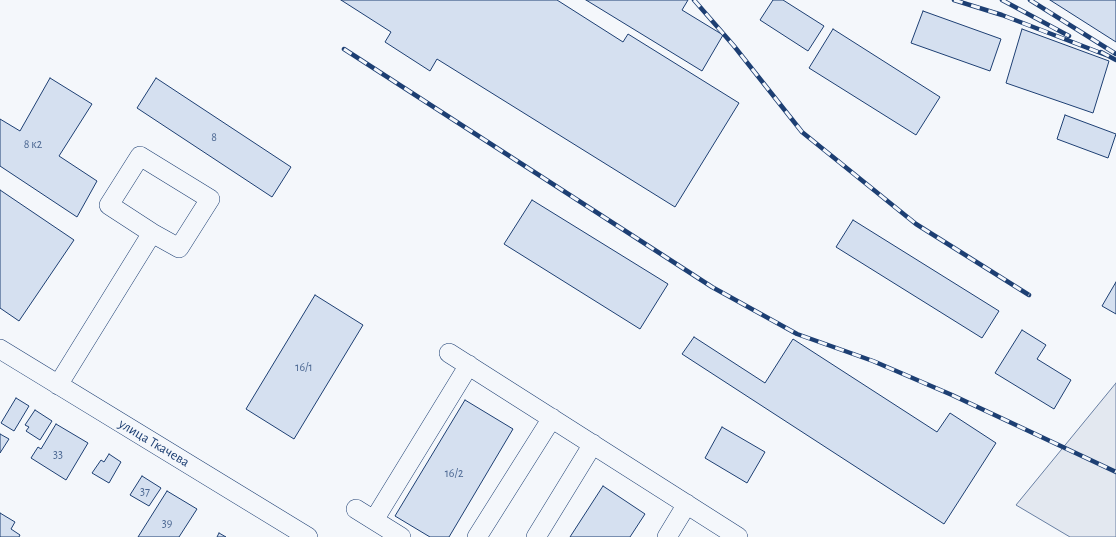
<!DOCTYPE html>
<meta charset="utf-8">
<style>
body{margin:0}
canvas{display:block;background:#f4f7fb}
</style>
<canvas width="1116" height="537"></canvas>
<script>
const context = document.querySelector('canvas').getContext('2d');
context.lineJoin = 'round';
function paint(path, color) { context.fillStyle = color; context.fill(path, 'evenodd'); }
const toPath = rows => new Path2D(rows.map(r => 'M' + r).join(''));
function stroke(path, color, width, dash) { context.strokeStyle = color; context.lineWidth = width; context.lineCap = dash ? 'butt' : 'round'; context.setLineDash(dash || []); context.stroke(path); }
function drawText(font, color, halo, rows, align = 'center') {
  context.font = font + ' "Alegreya Sans",sans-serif'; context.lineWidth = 3; context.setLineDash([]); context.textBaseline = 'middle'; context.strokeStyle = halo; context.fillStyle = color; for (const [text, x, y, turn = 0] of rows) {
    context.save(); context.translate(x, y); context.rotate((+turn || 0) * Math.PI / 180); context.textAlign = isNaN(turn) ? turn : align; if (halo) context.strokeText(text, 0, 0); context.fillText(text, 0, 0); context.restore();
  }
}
const parking = toPath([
 [1116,383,1116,537,1070,537,1016,505,1116,383]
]);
paint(parking, '#e3e8f0');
stroke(parking, '#687fa3', 1);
const building = toPath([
 [341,0,557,0,623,42,628,34,739,103,675,207,437,59,430,71,385,42,391,32,341,0],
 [586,0,688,0,682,10,723,35,702,71,586,0],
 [773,0,783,0,824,26,808,51,760,20,773,0],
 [1050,0,1116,0,1116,42,1050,0],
 [923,11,1001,39,990,71,911,43,923,11],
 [833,29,940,97,916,135,809,68,833,29],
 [1022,29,1109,61,1093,113,1006,83,1022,29],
 [50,78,92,104,59,156,97,181,77,217,0,166,0,119,20,131,50,78],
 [156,78,291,167,272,197,137,108,156,78],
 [1065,115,1116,134,1108,158,1057,139,1065,115],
 [0,190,74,240,19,321,0,308,0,190],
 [532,200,668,284,640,329,504,244,532,200],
 [853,220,999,311,982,338,836,247,853,220],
 [1116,282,1116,314,1102,306,1116,282],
 [315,295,363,325,294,439,246,409,315,295],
 [1022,330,1046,345,1037,359,1071,380,1054,409,995,373,1022,330],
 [694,337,765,383,793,339,937,432,950,413,996,443,944,524,682,354,694,337],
 [16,398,29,406,14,431,1,423,16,398],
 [465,400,513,429,449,537,430,537,395,516,465,400],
 [35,410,52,421,40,440,26,431,29,427,25,425,35,410],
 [56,424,88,443,66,480,31,458,38,447,41,449,56,424],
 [722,427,765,452,747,483,705,458,722,427],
 [0,434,9,439,0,453,0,434],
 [109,454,121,462,109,483,92,473,101,460,104,462,109,454],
 [142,476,161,488,149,506,130,495,142,476],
 [603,486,645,514,630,537,570,537,603,486],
 [167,491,197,509,179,537,138,537,167,491],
 [0,513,15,522,11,529,20,535,19,537,0,537,0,513],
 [219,533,226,537,217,537,219,533]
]);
paint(building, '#d5e0f0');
stroke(building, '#1d3f73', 1);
const minor = toPath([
 [0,349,308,537],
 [449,353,738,537],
 [58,385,152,233,179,248,210,199,140,156,109,205,152,233],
 [356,509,401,537],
 [374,520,469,365],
 [477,537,552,418],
 [536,537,593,444],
 [667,537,687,504]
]);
stroke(minor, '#1d3f73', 20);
stroke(minor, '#f4f7fb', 19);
const rail = toPath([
 [694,0,734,46,802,132,916,224,1029,295],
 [954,0,1002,15,1106,55],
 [1002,0,1069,36],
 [1030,0,1116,54],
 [344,49,712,287,797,334,873,361,952,395,1116,472],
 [1101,52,1116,60]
]);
stroke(rail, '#1d3f73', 4.5);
stroke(rail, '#f4f7fb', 3, [9]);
drawText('12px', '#4b6792', null, [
 ["8",214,137],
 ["8 к2",33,144],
 ["16/1",304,367],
 ["33",58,454],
 ["16/2",454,473],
 ["37",145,491],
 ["39",167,523]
]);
drawText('14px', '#1d3f73', '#f4f7fb', [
 ["улица Ткачева",154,443,31]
]);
</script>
